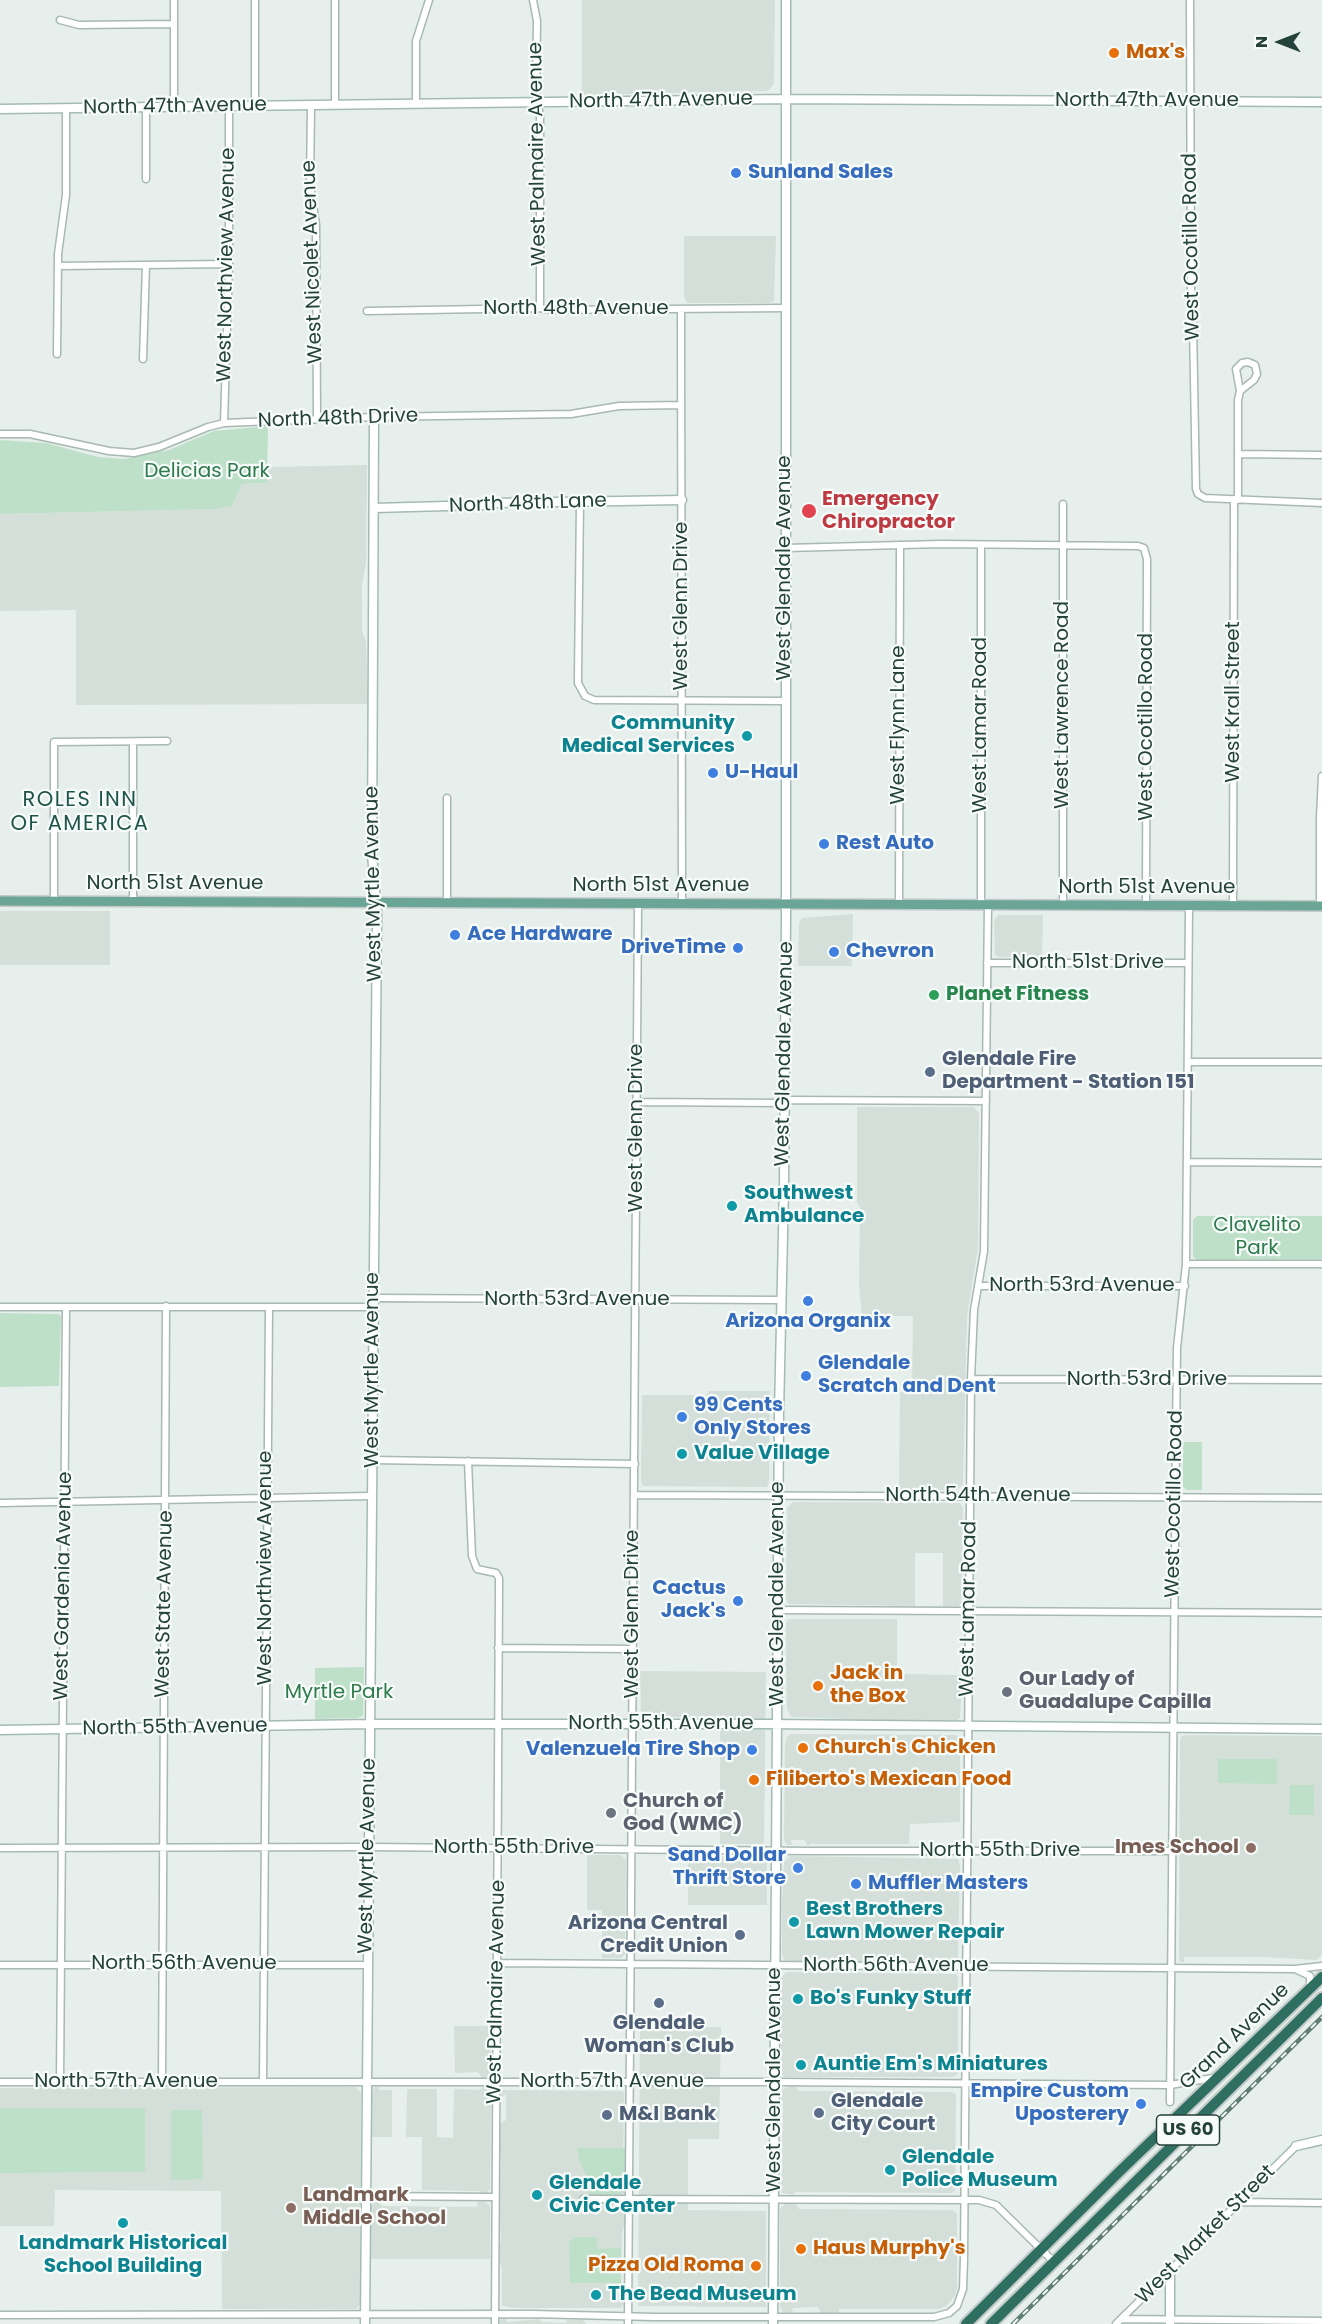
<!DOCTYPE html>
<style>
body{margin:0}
#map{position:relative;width:1322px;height:2324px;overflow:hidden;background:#e6efeb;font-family:Poppins,sans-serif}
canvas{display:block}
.north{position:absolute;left:1250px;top:12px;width:60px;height:60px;-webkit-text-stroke:4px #f7fbf9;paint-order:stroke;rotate:270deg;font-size:16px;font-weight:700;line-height:24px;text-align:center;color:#24423a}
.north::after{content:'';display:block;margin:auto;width:21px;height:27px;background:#24423a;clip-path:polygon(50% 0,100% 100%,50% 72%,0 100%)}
</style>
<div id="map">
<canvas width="1322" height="2324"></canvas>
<div class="north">N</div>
</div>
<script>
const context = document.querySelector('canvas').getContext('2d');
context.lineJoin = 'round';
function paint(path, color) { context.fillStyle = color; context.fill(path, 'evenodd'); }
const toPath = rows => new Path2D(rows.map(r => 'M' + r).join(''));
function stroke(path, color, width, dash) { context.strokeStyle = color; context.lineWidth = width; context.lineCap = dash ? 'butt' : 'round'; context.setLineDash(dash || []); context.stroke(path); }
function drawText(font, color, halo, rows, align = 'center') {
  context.font = font + ' Poppins,sans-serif'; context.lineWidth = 4.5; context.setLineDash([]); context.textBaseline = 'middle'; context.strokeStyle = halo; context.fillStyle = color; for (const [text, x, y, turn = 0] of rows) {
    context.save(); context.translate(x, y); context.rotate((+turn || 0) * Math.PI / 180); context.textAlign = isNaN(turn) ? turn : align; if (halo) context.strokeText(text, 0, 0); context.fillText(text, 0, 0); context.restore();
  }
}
paint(toPath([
 [582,0,775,0,774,84,769,90,765,91,582,95],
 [684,236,776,236,774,301,769,303,687,303,684,296],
 [367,465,366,563,362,585,362,631,366,641,368,704,76,705,76,610,0,611,0,514,216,509,232,506,242,484,267,483,267,467],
 [0,911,110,911,110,965,0,965],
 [853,914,852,966,798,966,799,923,802,918],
 [998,915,1043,915,1042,957,999,957,995,955,994,920],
 [857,1107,974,1107,979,1113,978,1248,967,1316,963,1484,957,1490,899,1490,900,1392,912,1391,913,1316,862,1316,859,1287,860,1207,857,1203],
 [708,1391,770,1391,769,1481,767,1487,643,1486,641,1481,642,1395,707,1395],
 [793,1502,960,1503,963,1508,961,1604,958,1606,943,1606,943,1553,915,1553,915,1606,788,1604,786,1599,787,1508],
 [789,1619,897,1619,897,1674,962,1675,960,1718,956,1721,872,1720,791,1717,787,1709,786,1667,786,1623],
 [640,1671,766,1672,764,1844,720,1844,720,1717,641,1717],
 [791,1734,957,1735,960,1739,960,1822,910,1824,909,1844,810,1844,808,1846,804,1840,791,1840,792,1845,787,1845,784,1840,785,1744,787,1737],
 [1185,1735,1322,1736,1322,1954,1317,1960,1266,1957,1184,1957,1184,1962,1180,1962,1179,1956,1180,1742,1181,1737],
 [587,1855,621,1855,626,1860,625,1954,621,1958,602,1958,602,1910,587,1910],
 [688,1855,764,1857,767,1863,767,1905,688,1905],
 [790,1856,958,1859,960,1865,958,1958,953,1962,787,1961,784,1960,782,1953,782,1906,784,1862],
 [787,1972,956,1974,958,1977,958,2074,953,2077,784,2077,781,2072,781,1981,782,1976],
 [454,2026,491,2026,491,2074,487,2078,482,2078,478,2072,455,2073],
 [640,2026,721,2027,719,2139,688,2139,688,2210,766,2211,766,2307,638,2306],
 [795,2086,799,2091,952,2092,956,2094,955,2191,952,2193,795,2192,793,2195,782,2193,780,2181,782,2178,783,2101,780,2098,781,2093,784,2088],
 [355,2087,361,2093,360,2305,355,2309,222,2309,221,2191,55,2190,54,2226,0,2226,0,2088],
 [375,2087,379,2087,379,2090,392,2090,392,2137,371,2137,371,2092],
 [483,2087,489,2088,491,2092,490,2189,486,2193,482,2193,479,2191,422,2190,422,2137,406,2137,407,2089,437,2089,437,2137,453,2138,454,2089,479,2090],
 [503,2090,621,2091,624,2092,623,2172,626,2182,626,2217,622,2234,621,2277,625,2303,621,2308,521,2308,508,2307,502,2305,502,2267,498,2260,501,2239,499,2211,501,2159,499,2150,499,2125,506,2120,506,2094,499,2099,500,2092],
 [374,2202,379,2202,382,2206,478,2207,477,2202,485,2202,490,2206,490,2259,370,2259,370,2207],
 [787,2203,795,2203,799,2209,953,2210,957,2214,957,2289,955,2296,946,2306,939,2309,838,2309,840,2314,821,2313,818,2307,792,2308,793,2313,783,2312,780,2306,780,2211,781,2207],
 [501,2319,506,2319,507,2322,540,2319,541,2322,566,2323,566,2320,583,2320,586,2324,499,2324]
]), '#d4dfda');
paint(toPath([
 [268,426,267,483,242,484,232,506,216,509,0,514,0,440,46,443,98,457,124,459,169,450,214,431],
 [1197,1216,1322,1216,1322,1259,1197,1260,1193,1257,1193,1220],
 [0,1313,59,1314,61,1317,59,1386,0,1387],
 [1183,1442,1202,1442,1202,1490,1187,1490,1183,1487],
 [364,1667,363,1716,357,1718,315,1719,315,1668],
 [1218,1759,1277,1759,1277,1784,1218,1783],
 [1290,1785,1314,1785,1314,1815,1289,1815],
 [0,2108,145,2108,145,2172,0,2173],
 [171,2110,202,2110,203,2179,171,2180],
 [577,2148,625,2148,626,2189,619,2195,590,2195,587,2177,579,2160],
 [576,2237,597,2237,597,2249,621,2248,621,2283,570,2283,569,2242]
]), '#bfe0c8');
const street = toPath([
 [255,0,255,106],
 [533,0,537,21,536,92,540,117,540,308],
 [1190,0,1191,291,1193,324,1196,489,1198,494,1205,498,1322,503],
 [60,20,79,25,174,24],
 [416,104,416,41,429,0],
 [335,105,335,0],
 [311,106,310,185,316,225,317,419],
 [174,107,174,0],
 [146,179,146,108],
 [58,266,229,264],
 [681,309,682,904],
 [367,311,540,308,551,310,786,308],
 [57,354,58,254,66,195,66,108],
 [143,359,146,265],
 [1248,362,1255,365,1257,374,1254,380,1240,391,1236,369,1242,363,1248,362],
 [224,423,229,264,229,107],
 [0,434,30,434,109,451,134,453,159,447,208,427,224,423,374,417,571,414,619,406,681,405],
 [1238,454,1322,455],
 [1238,500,1238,400,1240,391],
 [580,502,578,675,578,683,585,696,594,700,785,701],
 [1063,504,1063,905],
 [786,548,941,544,1138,546,1144,548,1147,559,1146,905],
 [133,742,133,902],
 [54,902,54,742,167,741],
 [447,903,447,798],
 [899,905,900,545],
 [981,905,981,546],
 [1233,906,1234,499],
 [1320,906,1320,818,1322,776],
 [987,963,1188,963],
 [1188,1062,1322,1062],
 [784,1100,986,1101],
 [637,1102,784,1103],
 [1187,1162,1322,1163],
 [1186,1264,1322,1264],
 [978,1286,1185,1286],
 [373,1298,780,1300],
 [0,1307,373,1307],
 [971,1379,1322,1380],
 [373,1460,635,1464],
 [468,1461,472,1556,477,1569,496,1573,499,1578,499,1586,495,2324],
 [634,1495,1322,1498],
 [0,1503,371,1496],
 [778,1610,1322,1613],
 [498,1648,633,1649],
 [0,1848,368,1847,812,1851,1172,1851],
 [498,1963,1295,1969,1322,1966],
 [0,1965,367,1965],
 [1295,1969,1310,1976,1310,1987],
 [263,2081,269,1307],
 [0,2082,775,2082,1170,2085,1213,2078],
 [60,2082,66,1307],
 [162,2082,166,1306],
 [1170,2102,1176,1438,1177,1348,1186,1264,1189,906],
 [366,2196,494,2197],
 [583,2199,979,2200,996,2205,1053,2261],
 [1240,2202,1322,2203],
 [0,2315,532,2314,654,2317,934,2317,949,2313,957,2306,963,2289,964,2259,971,1379,974,1310,984,1251,988,905],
 [1121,2319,1322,2321],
 [628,2324,638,904],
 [1116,2324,1296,2146]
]);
const secondary = toPath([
 [0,109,786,99,1322,102],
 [374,508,483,505,495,503,682,500],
 [0,1730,370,1724,765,1724,1322,1729],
 [1296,2146,1322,2140],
 [365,2324,377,914,372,854,374,417],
 [773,2324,779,1413,784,1188,786,918,786,0],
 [1170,2324,1170,2271]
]);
const primary = toPath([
 [0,901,1322,906]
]);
const highway = toPath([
 [966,2324,1119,2172,1322,1977],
 [991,2324,1322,1998]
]);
stroke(street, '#a8b8b2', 9);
stroke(secondary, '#a4bbb3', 11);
stroke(primary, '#c2cac8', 12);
stroke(highway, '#c2cac8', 14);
stroke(street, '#fff', 6);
stroke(secondary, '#fff', 8);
stroke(primary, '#6aa596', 9);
stroke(highway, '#2f6f62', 10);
const rail = toPath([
 [1013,2324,1322,2017]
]);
stroke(rail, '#5f7d75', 4.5);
stroke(rail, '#f7fbf9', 2, [7]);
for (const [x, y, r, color] of [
 [1114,53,6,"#e8710a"],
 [736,173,6,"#3f7fe0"],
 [809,511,8,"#e0444e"],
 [747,736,6,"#0f9aa8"],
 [713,773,6,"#3f7fe0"],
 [824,844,6,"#3f7fe0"],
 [455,935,6,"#3f7fe0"],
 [738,948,6,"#3f7fe0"],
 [834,952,6,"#3f7fe0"],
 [934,995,6,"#2e9e5b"],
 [930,1072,6,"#5c6f8a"],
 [732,1206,6,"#0f9aa8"],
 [808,1301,6,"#3f7fe0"],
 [806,1376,6,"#3f7fe0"],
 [682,1417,6,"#3f7fe0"],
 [682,1454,6,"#0f9aa8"],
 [738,1601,6,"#3f7fe0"],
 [818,1686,6,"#e8710a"],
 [1007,1692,6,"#6b7280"],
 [803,1748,6,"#e8710a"],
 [752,1750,6,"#3f7fe0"],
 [754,1780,6,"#e8710a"],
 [611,1813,6,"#6b7280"],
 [1251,1848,6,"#8d6e63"],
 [798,1868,6,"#3f7fe0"],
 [856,1884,6,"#3f7fe0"],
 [794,1922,6,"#0f9aa8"],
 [740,1935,6,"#5c6f8a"],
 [798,1999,6,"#0f9aa8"],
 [659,2003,6,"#5c6f8a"],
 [801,2065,6,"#0f9aa8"],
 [1141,2104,6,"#3f7fe0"],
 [819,2113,6,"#5c6f8a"],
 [607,2115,6,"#5c6f8a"],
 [890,2170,6,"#0f9aa8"],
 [537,2195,6,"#0f9aa8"],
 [291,2208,6,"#8d6e63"],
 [123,2223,6,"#0f9aa8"],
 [801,2249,6,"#e8710a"],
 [756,2266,6,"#e8710a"],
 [596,2295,6,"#0f9aa8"]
]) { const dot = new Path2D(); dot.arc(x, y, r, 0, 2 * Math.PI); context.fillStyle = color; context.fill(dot); stroke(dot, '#f7fbf9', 2); }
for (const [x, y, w] of [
 [1188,2130,63]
]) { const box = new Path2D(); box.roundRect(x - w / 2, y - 15, w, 30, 4.5); context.fillStyle = '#f7fbf9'; context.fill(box); stroke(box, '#24423a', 1.5); }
drawText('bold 18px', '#24423a', null, [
 ["US 60",1188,2130]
]);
drawText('bold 20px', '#c56008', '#f7fbf9', [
 ["Max's",1126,53],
 ["Jack in",830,1674],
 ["the Box",830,1697],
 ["Church's Chicken",815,1748],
 ["Filiberto's Mexican Food",766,1780],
 ["Haus Murphy's",813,2249],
 ["Pizza Old Roma",744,2266,"right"]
], 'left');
drawText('20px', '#24423a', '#f7fbf9', [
 ["North 47th Avenue",661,101,-1],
 ["North 47th Avenue",1147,101],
 ["North 47th Avenue",175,107,-1],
 ["West Palmaire Avenue",538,154,-91],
 ["West Ocotillo Road",1192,247,-91],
 ["West Nicolet Avenue",313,262,-92],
 ["West Northview Avenue",227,265,-89],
 ["North 48th Avenue",576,309],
 ["North 48th Drive",338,419,-2],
 ["North 48th Lane",528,504,-2],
 ["West Glendale Avenue",785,568,-90],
 ["West Glenn Drive",682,606,-90],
 ["West Krall Street",1234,702,-90],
 ["West Lawrence Road",1063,705,-90],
 ["West Flynn Lane",899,725,-90],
 ["West Lamar Road",981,725,-90],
 ["West Ocotillo Road",1147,727,-90],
 ["North 51st Avenue",175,884],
 ["West Myrtle Avenue",374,884,-91],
 ["North 51st Avenue",661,886],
 ["North 51st Avenue",1147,888],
 ["North 51st Drive",1088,963],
 ["West Glendale Avenue",785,1054,-89],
 ["West Glenn Drive",637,1128,-90],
 ["North 53rd Avenue",1082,1286],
 ["North 53rd Avenue",577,1300],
 ["West Myrtle Avenue",373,1370,-90],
 ["North 53rd Drive",1147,1380],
 ["North 54th Avenue",978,1496],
 ["West Ocotillo Road",1175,1504,-89],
 ["West Northview Avenue",266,1568,-90],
 ["West Gardenia Avenue",64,1586,-89],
 ["West Glendale Avenue",778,1594,-90],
 ["West State Avenue",165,1604,-89],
 ["West Lamar Road",969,1609,-89],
 ["West Glenn Drive",633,1614,-90],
 ["North 55th Avenue",661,1724],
 ["North 55th Avenue",175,1728,-1],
 ["North 55th Drive",514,1848],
 ["North 55th Drive",1000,1851],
 ["West Myrtle Avenue",368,1856,-89],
 ["North 56th Avenue",184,1964],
 ["North 56th Avenue",896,1966],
 ["West Palmaire Avenue",497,1992,-89],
 ["Grand Avenue",1235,2037,-44],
 ["West Glendale Avenue",775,2080,-90],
 ["North 57th Avenue",126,2082],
 ["North 57th Avenue",612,2082],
 ["West Market Street",1206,2235,-45]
]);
drawText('bold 20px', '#366cbe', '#f7fbf9', [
 ["Sunland Sales",748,173],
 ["U-Haul",725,773],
 ["Rest Auto",836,844],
 ["Ace Hardware",467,935],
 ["DriveTime",726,948,"right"],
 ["Chevron",846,952],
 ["Arizona Organix",808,1322,"center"],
 ["Glendale",818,1364],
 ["Scratch and Dent",818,1387],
 ["99 Cents",694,1406],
 ["Only Stores",694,1429],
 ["Cactus",726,1589,"right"],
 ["Jack's",726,1612,"right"],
 ["Valenzuela Tire Shop",740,1750,"right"],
 ["Sand Dollar",786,1856,"right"],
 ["Thrift Store",786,1879,"right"],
 ["Muffler Masters",868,1884],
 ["Empire Custom",1129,2092,"right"],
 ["Uposterery",1129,2115,"right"]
], 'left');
drawText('20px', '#2d7a4b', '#f7fbf9', [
 ["Delicias Park",207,472],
 ["Clavelito",1257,1226],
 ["Park",1257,1249],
 ["Myrtle Park",339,1693]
]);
drawText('bold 20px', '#be3a42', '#f7fbf9', [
 ["Emergency",822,500],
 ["Chiropractor",822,523]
], 'left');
drawText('bold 20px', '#0d838f', '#f7fbf9', [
 ["Community",735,724,"right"],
 ["Medical Services",735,747,"right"],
 ["Southwest",744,1194],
 ["Ambulance",744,1217],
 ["Value Village",694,1454],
 ["Best Brothers",806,1910],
 ["Lawn Mower Repair",806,1933],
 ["Bo's Funky Stuff",810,1999],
 ["Auntie Em's Miniatures",813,2065],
 ["Glendale",902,2158],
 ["Police Museum",902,2181],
 ["Glendale",549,2184],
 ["Civic Center",549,2207],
 ["Landmark Historical",123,2244,"center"],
 ["School Building",123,2267,"center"],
 ["The Bead Museum",608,2295]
], 'left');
drawText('bold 20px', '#27864d', '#f7fbf9', [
 ["Planet Fitness",946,995]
], 'left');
drawText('bold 20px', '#4e5e75', '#f7fbf9', [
 ["Glendale Fire",942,1060],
 ["Department - Station 151",942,1083],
 ["Arizona Central",728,1924,"right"],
 ["Credit Union",728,1947,"right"],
 ["Glendale",659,2024,"center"],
 ["Woman's Club",659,2047,"center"],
 ["Glendale",831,2102],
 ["City Court",831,2125],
 ["M&I Bank",619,2115]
], 'left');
drawText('bold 20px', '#5b616d', '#f7fbf9', [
 ["Our Lady of",1019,1680],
 ["Guadalupe Capilla",1019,1703],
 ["Church of",623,1802],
 ["God (WMC)",623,1825]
], 'left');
drawText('bold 20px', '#785e54', '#f7fbf9', [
 ["Imes School",1239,1848],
 ["Landmark",303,2196,"left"],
 ["Middle School",303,2219,"left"]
], 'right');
context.letterSpacing = '1.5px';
drawText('21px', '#1f5548', '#f7fbf9', [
 ["ROLES INN",80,801],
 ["OF AMERICA",80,825]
]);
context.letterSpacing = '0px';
</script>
